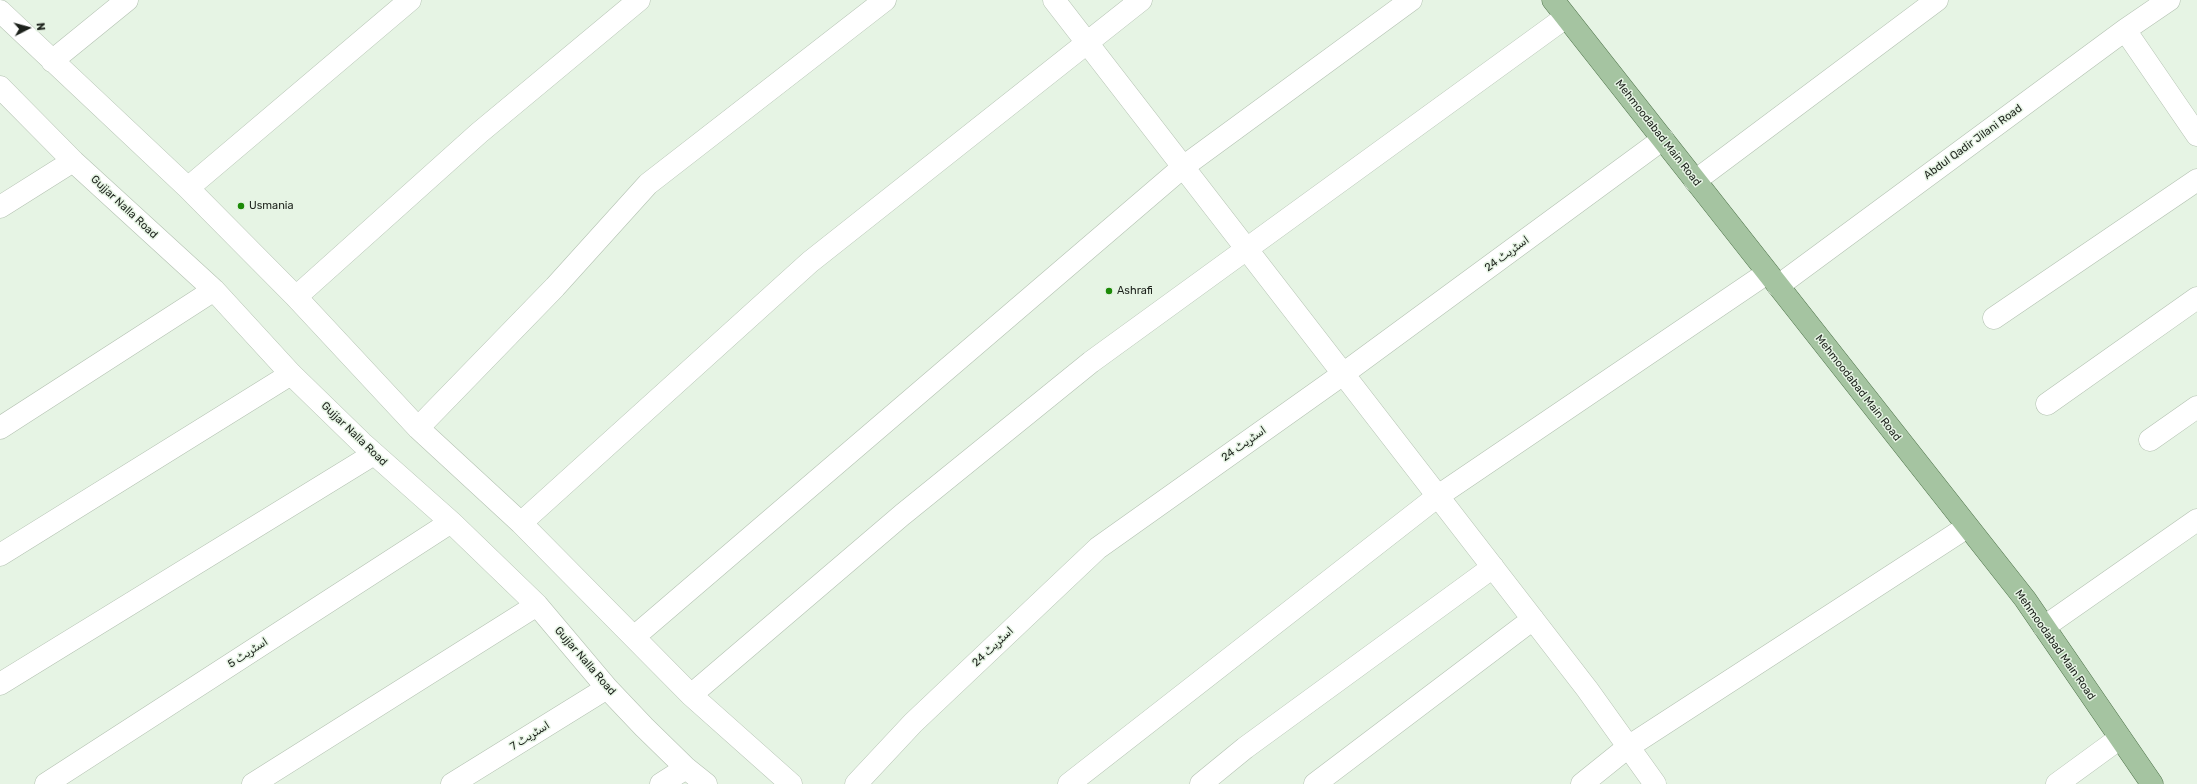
<!DOCTYPE html>
<meta charset="utf-8">
<style>
body{margin:0}
#map{position:relative;width:2197px;height:784px;overflow:hidden;background:#e6f4e4;font-family:Rubik,sans-serif}
canvas{display:block}
.north{position:absolute;left:8px;top:8px;width:40px;height:40px;-webkit-text-stroke:3px #e6f4e4;paint-order:stroke;rotate:84deg;font-size:11px;font-weight:700;line-height:16px;text-align:center;color:#1c211b}
.north::after{content:'';display:block;margin:auto;width:14px;height:18px;background:#1c211b;clip-path:polygon(50% 0,100% 100%,50% 72%,0 100%)}
</style>
<div id="map">
<canvas width="2197" height="784"></canvas>
<div class="north">N</div>
</div>
<script>
const context = document.querySelector('canvas').getContext('2d');
context.lineJoin = 'round';
const toPath = rows => new Path2D(rows.map(r => 'M' + r).join(''));
function stroke(path, color, width, dash) { context.strokeStyle = color; context.lineWidth = width; context.lineCap = dash ? 'butt' : 'round'; context.setLineDash(dash || []); context.stroke(path); }
function drawText(font, color, halo, rows, align = 'center') {
  context.font = font + ' Rubik,"Noto Sans Arabic",sans-serif'; context.lineWidth = 3; context.setLineDash([]); context.textBaseline = 'middle'; context.strokeStyle = halo; context.fillStyle = color; for (const [text, x, y, turn = 0] of rows) {
    context.save(); context.translate(x, y); context.rotate((+turn || 0) * Math.PI / 180); context.textAlign = isNaN(turn) ? turn : align; if (halo) context.strokeText(text, 0, 0); context.fillText(text, 0, 0); context.restore();
  }
}
const minor = toPath([
 [1054,0,1587,689,1655,784],
 [0,11,188,188,296,297,418,428,521,523,691,695,791,784],
 [2125,30,2197,135],
 [52,61,127,0],
 [0,87,73,161,214,290,291,374,362,443,451,522,537,605,607,688,644,727,686,768,706,784],
 [1695,181,1937,0],
 [188,188,410,0],
 [0,207,73,161],
 [1778,286,2125,30,2169,0],
 [296,297,479,133,639,0],
 [1994,318,2197,180],
 [2047,404,2197,298],
 [0,428,214,290],
 [418,428,555,287,648,184,885,0],
 [2150,440,2197,407],
 [521,523,810,262,1141,0],
 [0,555,291,374],
 [2044,627,2197,520],
 [634,637,1183,167,1411,0],
 [0,684,374,454],
 [691,695,902,515,1091,362,1566,17],
 [46,784,451,522],
 [253,784,537,605],
 [452,784,607,688],
 [661,784,686,768],
 [856,784,913,723,1098,548,1343,374,1663,139],
 [1069,784,1438,496,1767,273],
 [1201,784,1245,748,1493,567],
 [1315,784,1533,619],
 [1582,784,1628,747,1967,527],
 [2057,784,2120,738]
]);
const major = toPath([
 [1553,0,2025,599,2152,784]
]);
stroke(minor, '#b3c1b1', 23);
stroke(major, '#4e7249', 23);
stroke(minor, '#fff', 22);
stroke(major, '#a5c4a1', 22);
for (const [x, y, r, color] of [
 [241,206,4,"#1d8a08"],
 [1109,291,4,"#1d8a08"]
]) { const dot = new Path2D(); dot.arc(x, y, r, 0, 2 * Math.PI); context.fillStyle = color; context.fill(dot); stroke(dot, '#e6f4e4', 1.5); }
drawText('11px', '#1c211b', '#e6f4e4', [
 ["Mehmoodabad Main Road",1658,133,52],
 ["Abdul Qadir Jilani Road",1973,142,-36],
 ["Gujjar Nalla Road",124,207,43],
 ["اسٹریٹ 24",1507,254,-36],
 ["Mehmoodabad Main Road",1858,388,52],
 ["Gujjar Nalla Road",354,434,44],
 ["اسٹریٹ 24",1244,444,-35],
 ["Mehmoodabad Main Road",2055,645,55],
 ["اسٹریٹ 24",993,647,-43],
 ["اسٹریٹ 5",248,653,-33],
 ["Gujjar Nalla Road",585,661,49],
 ["اسٹریٹ 7",530,736,-32]
]);
drawText('11px', '#1c211b', '#e6f4e4', [
 ["Usmania",249,206],
 ["Ashrafi",1117,291]
], 'left');
</script>
